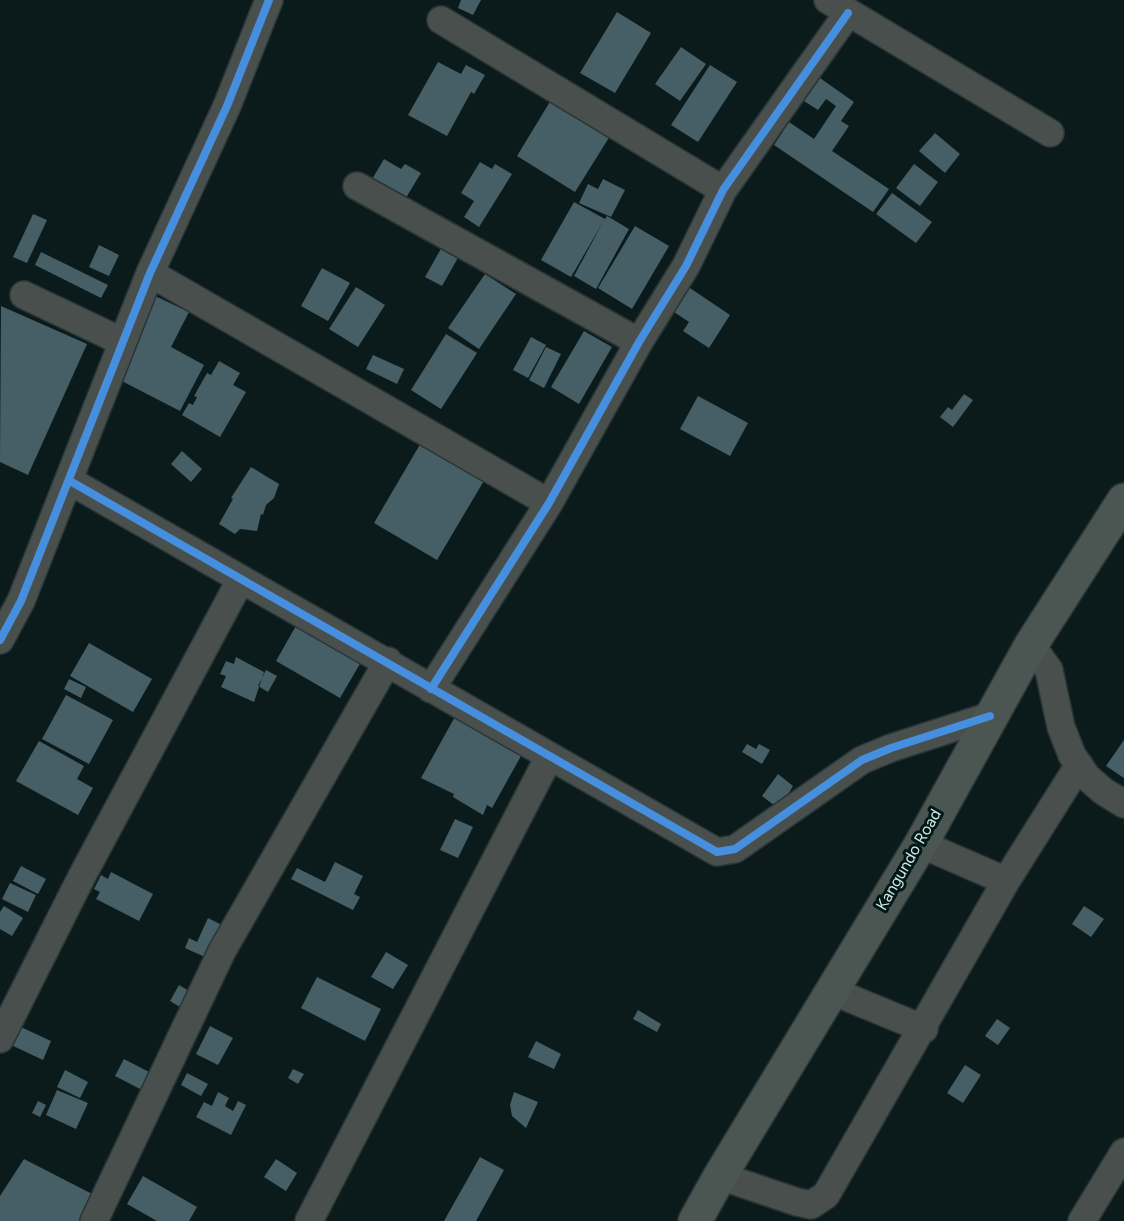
<!DOCTYPE html>
<style>
body{margin:0}
canvas{display:block;background:#0b1b1b}
</style>
<canvas width="1124" height="1221"></canvas>
<script>
const context = document.querySelector('canvas').getContext('2d');
context.lineJoin = 'round';
function paint(path, color) { context.fillStyle = color; context.fill(path, 'evenodd'); }
const toPath = rows => new Path2D(rows.map(r => 'M' + r).join(''));
function stroke(path, color, width, dash) { context.strokeStyle = color; context.lineWidth = width; context.lineCap = dash ? 'butt' : 'round'; context.setLineDash(dash || []); context.stroke(path); }
function drawText(font, color, halo, rows, align = 'center') {
  context.font = font + ' Figtree,sans-serif'; context.lineWidth = 6; context.setLineDash([]); context.textBaseline = 'middle'; context.strokeStyle = halo; context.fillStyle = color; for (const [text, x, y, turn = 0] of rows) {
    context.save(); context.translate(x, y); context.rotate((+turn || 0) * Math.PI / 180); context.textAlign = isNaN(turn) ? turn : align; if (halo) context.strokeText(text, 0, 0); context.fillText(text, 0, 0); context.restore();
  }
}
paint(toPath([
 [461,0,481,0,473,15,458,8],
 [617,12,651,33,615,93,580,73],
 [681,47,706,64,680,101,655,84],
 [438,62,461,74,466,65,485,75,474,94,471,92,447,136,408,115],
 [710,65,737,82,698,142,671,125],
 [820,78,854,102,841,121,849,126,832,151,889,189,873,212,774,145,789,122,814,139,836,106,826,99,818,110,804,101],
 [551,100,610,136,575,192,517,156],
 [935,133,960,154,945,173,919,151],
 [384,159,401,169,405,164,421,173,404,201,371,181],
 [480,162,492,169,495,164,512,174,479,227,464,217,474,201,461,193],
 [914,164,938,182,920,206,896,188],
 [603,179,625,190,611,217,579,203,588,184,598,189],
 [892,193,932,222,916,243,876,214],
 [574,202,605,219,607,216,629,229,596,289,574,276,603,222,571,277,541,260],
 [33,214,47,220,27,263,13,257],
 [635,226,669,246,632,309,598,288],
 [99,245,119,255,109,276,89,267],
 [442,247,459,256,442,286,425,277],
 [41,252,108,285,101,298,35,265],
 [322,268,350,283,328,321,301,306],
 [485,274,516,294,479,349,448,328],
 [684,284,730,315,709,348,683,331,689,322,668,308],
 [356,287,385,305,358,347,329,329],
 [153,295,189,312,171,347,204,365,180,411,114,377],
 [1,306,87,344,28,475,0,462],
 [584,331,612,347,579,404,551,387],
 [446,334,477,353,441,409,411,390],
 [531,337,546,345,528,378,513,370],
 [546,347,561,354,544,388,529,380],
 [373,355,404,369,397,384,366,369],
 [219,361,240,373,233,385,246,392,220,437,182,415,189,403,193,405,197,397,194,396,207,373,211,375],
 [964,394,973,400,953,427,940,417,948,407,952,410],
 [698,396,748,423,730,456,680,429],
 [422,441,485,479,437,560,374,523],
 [182,451,202,469,191,482,171,464],
 [251,467,279,484,274,498,266,505,263,515,261,514,257,531,240,529,235,534,219,524,233,499,231,498],
 [297,624,361,662,340,698,276,661],
 [89,643,152,679,133,712,70,676],
 [236,657,264,672,254,702,221,687,226,676,220,674,226,661,234,664],
 [266,670,277,676,268,692,258,686],
 [69,679,86,687,81,698,64,689],
 [66,695,113,720,89,764,42,739],
 [457,713,514,745,521,756,492,808,487,805,483,815,453,797,454,794,421,778],
 [1124,740,1124,778,1106,766],
 [39,741,84,766,77,779,93,788,78,815,16,781],
 [747,744,756,749,759,744,770,750,762,764,742,752],
 [778,774,793,786,779,809,762,796],
 [455,819,473,827,458,858,440,850],
 [335,862,363,876,354,894,360,897,353,910,291,879,297,868,325,882],
 [21,866,46,879,38,894,13,881],
 [111,872,153,894,139,921,96,899,100,892,94,889,101,875,108,879],
 [10,883,36,895,28,912,2,899],
 [4,906,23,918,12,936,0,929,0,912],
 [1084,906,1104,919,1091,937,1072,924],
 [208,918,222,925,207,958,185,948,189,938,197,942],
 [386,952,408,965,393,989,371,977],
 [317,977,381,1009,365,1041,301,1008],
 [179,985,189,991,180,1007,170,1001],
 [638,1010,661,1024,657,1032,633,1019],
 [997,1019,1010,1028,998,1045,985,1036],
 [10,1022,51,1041,43,1060,9,1044],
 [210,1026,233,1038,218,1065,196,1054],
 [536,1041,561,1054,554,1069,528,1057],
 [124,1059,151,1073,142,1090,115,1076],
 [965,1065,981,1075,963,1103,947,1093],
 [293,1069,304,1074,298,1084,288,1078],
 [65,1070,88,1082,80,1098,57,1087],
 [187,1073,208,1084,201,1096,181,1085],
 [57,1090,88,1103,76,1129,46,1115],
 [218,1092,229,1098,225,1106,233,1111,238,1101,246,1105,231,1135,196,1117,204,1102,212,1106],
 [514,1092,538,1102,526,1128,512,1116,510,1105],
 [38,1101,46,1105,40,1117,32,1113],
 [480,1157,504,1170,476,1221,444,1221],
 [24,1159,96,1196,85,1221,0,1221,0,1196],
 [276,1159,297,1173,286,1191,264,1177],
 [143,1176,197,1207,189,1221,157,1221,127,1204]
]), '#465e65');
const minor = toPath([
 [828,0,1050,133],
 [441,20,723,190],
 [357,186,639,342],
 [150,273,549,503],
 [24,295,123,342],
 [70,481,717,852,735,849,862,760,891,748,990,716],
 [0,640,21,601,150,273,227,106,269,0],
 [1031,645,1049,670,1061,727,1072,755,1087,777,1103,791,1124,804],
 [431,689,549,503,639,342,686,266,723,190,848,13],
 [921,844,1006,881],
 [832,991,924,1029],
 [0,1039,82,876,241,579],
 [720,1176,797,1202,811,1205,826,1195,1006,881,1079,765],
 [94,1221,222,951,388,661],
 [309,1221,549,757],
 [1082,1221,1124,1152]
]);
const highway = toPath([
 [695,1221,720,1176,921,844,1031,645,1124,500]
]);
stroke(minor, '#293635', 30);
stroke(highway, '#293635', 36);
stroke(minor, '#494f4d', 27);
stroke(highway, '#4b5552', 33);
stroke(toPath([
 [70,481,717,852,735,849,862,760,891,748,990,716],
 [0,640,21,601,150,273,227,106,269,0],
 [431,689,549,503,639,342,686,266,723,190,848,13]
]), '#468fdf', 8);
drawText('16px', '#d4e5e4', '#001918', [
 ["Kangundo Road",909,860,-60]
]);
</script>
